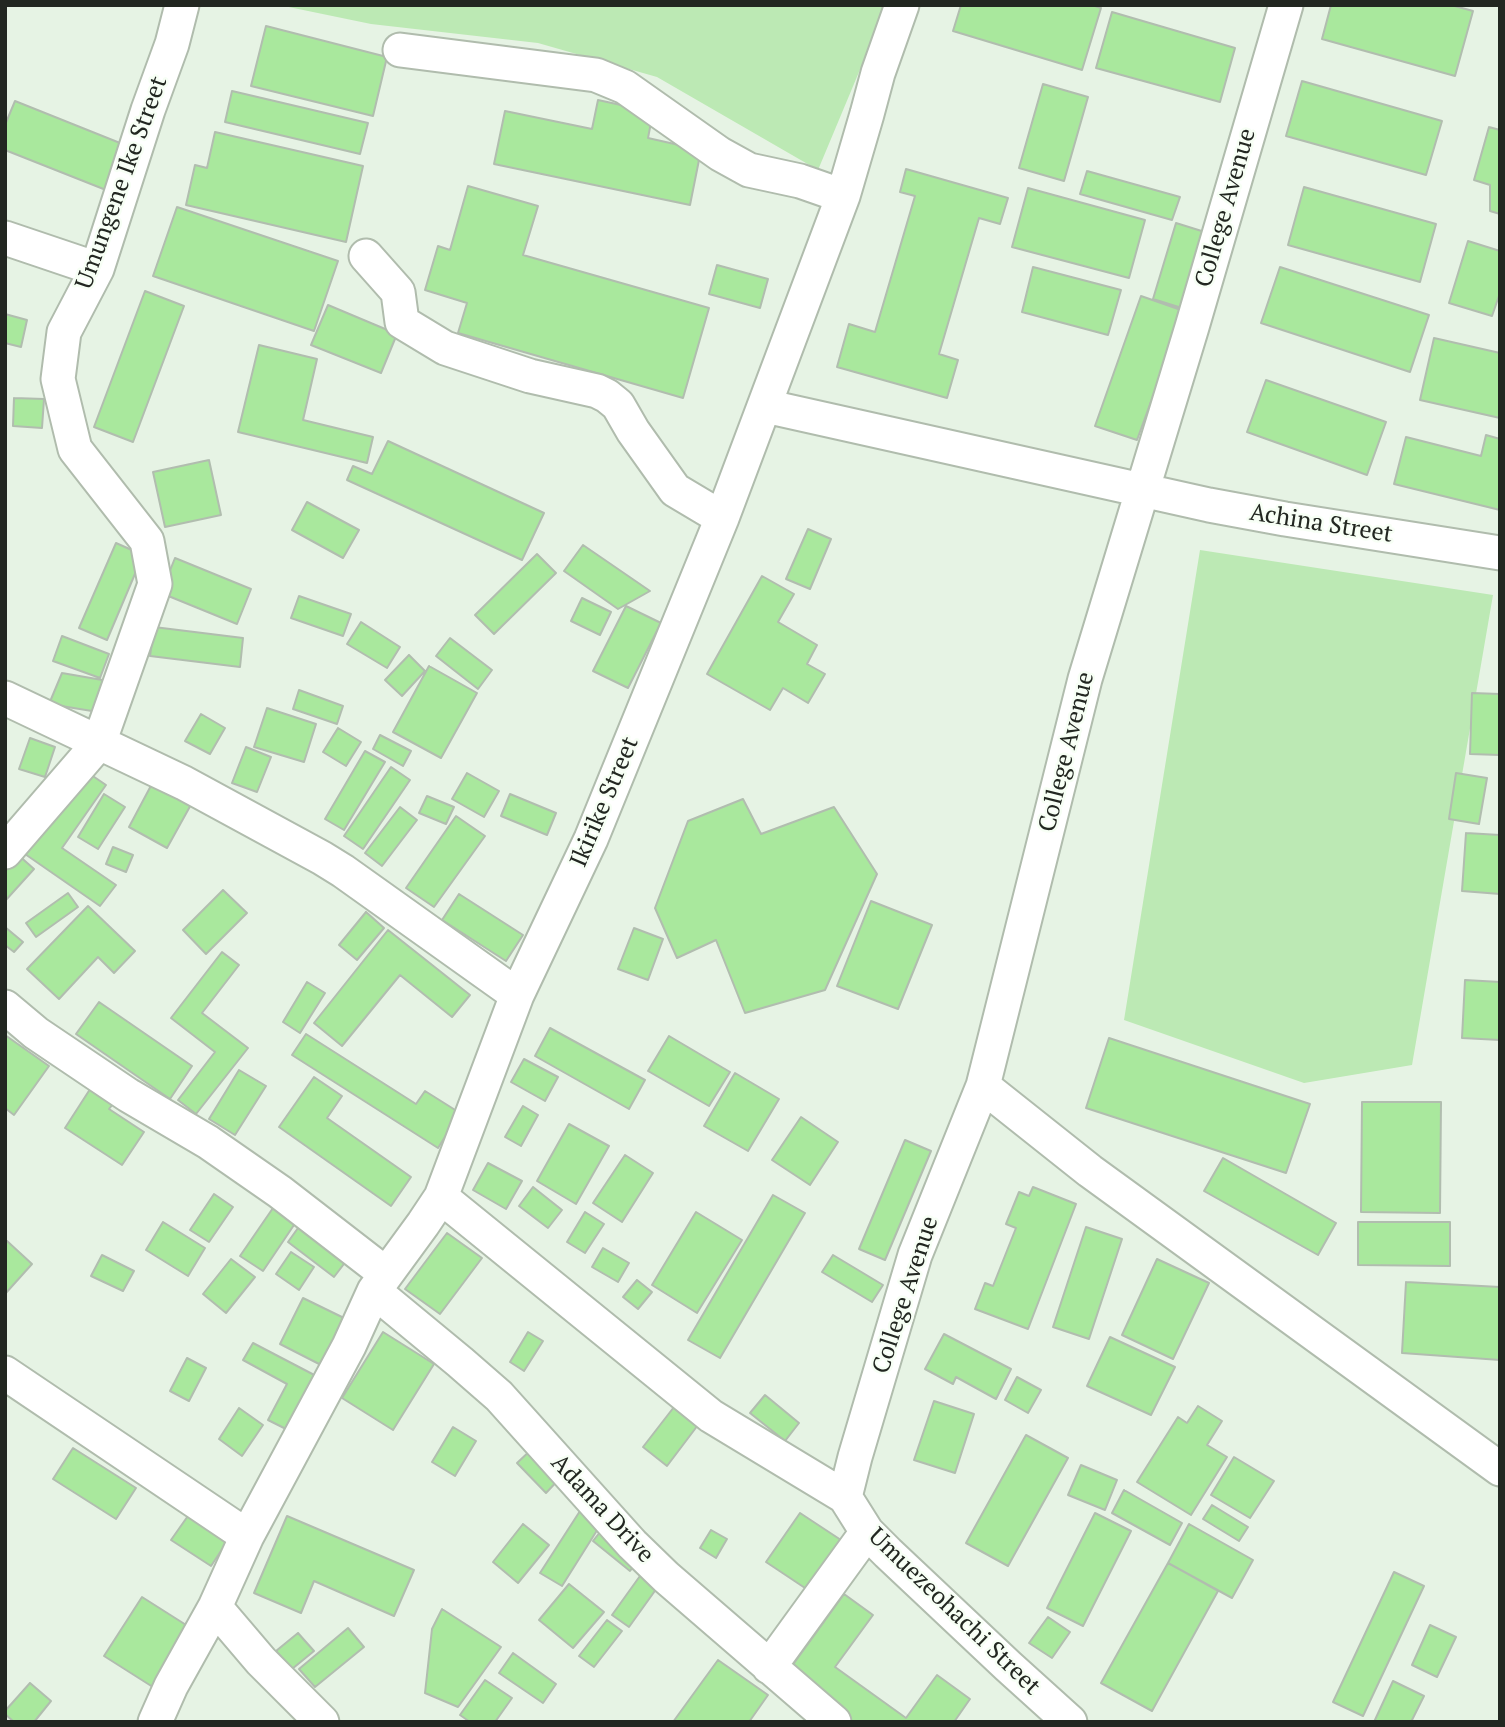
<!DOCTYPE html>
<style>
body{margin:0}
#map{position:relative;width:1505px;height:1727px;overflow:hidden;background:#e6f3e4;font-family:"PT Serif",serif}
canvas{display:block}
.frame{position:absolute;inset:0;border:7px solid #222721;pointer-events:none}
</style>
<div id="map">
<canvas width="1505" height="1727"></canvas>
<div class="frame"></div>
</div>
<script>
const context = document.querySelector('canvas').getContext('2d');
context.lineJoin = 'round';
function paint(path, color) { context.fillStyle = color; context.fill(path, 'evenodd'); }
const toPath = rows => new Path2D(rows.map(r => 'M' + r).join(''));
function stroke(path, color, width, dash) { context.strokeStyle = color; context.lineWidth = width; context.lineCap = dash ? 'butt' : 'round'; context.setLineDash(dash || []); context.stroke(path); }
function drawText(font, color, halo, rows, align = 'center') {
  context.font = font + ' "PT Serif",serif'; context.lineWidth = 5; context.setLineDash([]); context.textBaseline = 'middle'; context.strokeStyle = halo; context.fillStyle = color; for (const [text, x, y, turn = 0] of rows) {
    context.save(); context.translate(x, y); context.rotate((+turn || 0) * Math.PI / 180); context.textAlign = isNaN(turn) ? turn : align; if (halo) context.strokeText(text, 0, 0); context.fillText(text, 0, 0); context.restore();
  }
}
paint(toPath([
 [279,5,887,5,818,170,657,77,538,43,371,24],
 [1200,550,1493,595,1412,1065,1304,1083,1124,1020]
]), '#bce9b4');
const building = toPath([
 [961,5,1092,5,1101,8,1082,70,953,31,961,5],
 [1331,5,1451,5,1473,11,1455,76,1322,39,1331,5],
 [1112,12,1235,48,1220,102,1096,68,1112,12],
 [266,26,387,57,373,116,251,86,266,26],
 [1302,81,1442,121,1426,175,1286,136,1302,81],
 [1043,84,1088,97,1064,181,1019,168,1043,84],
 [232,91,368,123,360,154,225,122,232,91],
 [598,100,653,112,648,138,701,150,690,205,494,164,505,111,592,129,598,100],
 [15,101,125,145,106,190,5,150,5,125,15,101],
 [1489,127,1500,130,1500,214,1490,211,1490,185,1474,180,1489,127],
 [215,132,363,166,346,242,186,205,195,165,207,168,215,132],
 [906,169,1008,198,1000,224,979,218,939,354,958,360,947,398,837,367,849,324,875,332,915,196,900,192,906,169],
 [1087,171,1180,197,1172,220,1080,194,1087,171],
 [468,186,538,206,523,255,709,308,683,398,458,333,467,303,425,290,438,246,450,250,468,186],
 [1304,187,1436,224,1420,282,1288,245,1304,187],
 [1028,188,1145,220,1129,278,1012,247,1028,188],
 [177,207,338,261,314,331,153,276,177,207],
 [1176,223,1208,233,1185,309,1153,299,1176,223],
 [1468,241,1500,251,1500,293,1492,316,1449,303,1468,241],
 [717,265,768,279,760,308,709,294,717,265],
 [1033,267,1121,290,1108,335,1022,312,1033,267],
 [1280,267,1429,315,1410,372,1261,323,1280,267],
 [145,291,184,306,133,442,94,427,145,291],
 [1141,296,1184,311,1137,440,1095,426,1141,296],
 [328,305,397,334,381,373,311,345,328,305],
 [5,314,27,320,21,347,5,343,5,314],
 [1434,338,1500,353,1500,418,1420,400,1434,338],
 [259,345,317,359,303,420,373,437,367,463,238,432,259,345],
 [1266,380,1386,422,1367,475,1247,432,1266,380],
 [14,398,44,399,42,428,13,426,14,398],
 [1486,435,1500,439,1500,510,1394,484,1406,437,1481,456,1486,435],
 [388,441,544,513,522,560,347,480,353,466,372,474,388,441],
 [209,460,221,515,165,527,153,472,209,460],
 [307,502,359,530,343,558,292,530,307,502],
 [808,529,831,539,810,589,786,579,808,529],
 [116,543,143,555,107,640,79,628,116,543],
 [583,545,650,591,618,609,564,571,583,545],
 [537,554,556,573,494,634,475,615,537,554],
 [175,558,251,589,237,624,161,593,175,558],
 [762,576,794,594,778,622,817,645,807,664,825,674,808,703,783,688,770,710,707,674,762,576],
 [299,596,351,614,343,636,291,618,299,596],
 [582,598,611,612,600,635,571,621,582,598],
 [626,606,661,623,628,688,593,671,626,606],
 [361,622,400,647,387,668,347,644,361,622],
 [154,627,243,638,240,667,150,656,154,627],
 [62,636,109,654,100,678,53,661,62,636],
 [450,638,492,670,478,689,436,656,450,638],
 [409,655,425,671,402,696,385,680,409,655],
 [429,666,477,693,441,758,393,732,429,666],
 [62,673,108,681,98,712,49,704,62,673],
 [299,690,343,706,337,724,293,709,299,690],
 [1472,693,1500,694,1500,755,1470,754,1472,693],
 [267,708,316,724,304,762,254,747,267,708],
 [201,714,225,728,210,754,185,741,201,714],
 [338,728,361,742,346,766,323,752,338,728],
 [380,735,411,751,403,766,373,749,380,735],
 [30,738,55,747,45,777,19,769,30,738],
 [246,747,271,757,257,792,232,783,246,747],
 [365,751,385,762,344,830,325,819,365,751],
 [391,767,410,780,363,849,344,836,391,767],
 [84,770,106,785,62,848,116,885,100,906,25,854,84,770],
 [467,773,499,791,484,817,452,799,467,773],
 [1456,773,1487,778,1479,824,1449,819,1456,773],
 [154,780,193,801,167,848,129,827,154,780],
 [104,794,125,807,98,849,78,837,104,794],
 [510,794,556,813,547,835,501,816,510,794],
 [427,796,454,807,446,824,419,813,427,796],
 [743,799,761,834,834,807,877,874,825,990,745,1013,716,940,677,958,655,908,688,821,743,799],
 [400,807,417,820,382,866,365,853,400,807],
 [456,816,485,836,434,907,406,888,456,816],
 [1466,833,1500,835,1500,894,1462,891,1466,833],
 [113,847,133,855,126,872,106,864,113,847],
 [16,853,34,869,5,901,5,866,16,853],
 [223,890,247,913,206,954,183,930,223,890],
 [68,893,78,907,36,937,26,923,68,893],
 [459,894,523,935,506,961,442,920,459,894],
 [871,901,932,925,898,1009,837,986,871,901],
 [88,906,135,951,114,973,98,957,59,999,27,969,88,906],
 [366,912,384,928,357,960,339,945,366,912],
 [5,927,23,942,14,952,5,945,5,927],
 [634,928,663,939,648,980,618,969,634,928],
 [388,930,470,995,452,1017,400,975,342,1046,314,1023,388,930],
 [222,952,239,965,202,1013,248,1048,196,1114,178,1100,215,1052,171,1018,222,952],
 [1465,980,1500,982,1500,1040,1462,1038,1465,980],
 [307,982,325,993,300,1033,283,1022,307,982],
 [99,1002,192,1066,170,1099,76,1034,99,1002],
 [550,1028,645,1080,629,1109,535,1056,550,1028],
 [306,1034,416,1104,425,1091,460,1113,438,1148,292,1055,306,1034],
 [5,1035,49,1066,14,1115,5,1108,5,1035],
 [669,1036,730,1072,709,1106,648,1071,669,1036],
 [1109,1038,1310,1104,1286,1173,1086,1108,1109,1038],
 [524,1059,558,1077,545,1101,511,1082,524,1059],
 [239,1070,266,1086,235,1135,209,1119,239,1070],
 [735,1073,779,1099,748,1151,704,1126,735,1073],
 [314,1077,342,1096,327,1118,411,1177,391,1206,279,1127,314,1077],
 [94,1083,117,1099,109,1109,144,1132,122,1165,65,1128,94,1083],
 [1362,1102,1441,1102,1440,1213,1361,1212,1362,1102],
 [523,1106,538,1115,521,1146,505,1137,523,1106],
 [801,1117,838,1142,810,1185,772,1160,801,1117],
 [569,1124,609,1146,576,1204,537,1181,569,1124],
 [905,1140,931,1151,885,1260,859,1249,905,1140],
 [625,1155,653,1173,622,1222,593,1203,625,1155],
 [1223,1158,1336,1223,1318,1255,1204,1191,1223,1158],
 [488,1163,522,1181,506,1209,473,1190,488,1163],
 [533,1187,562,1210,548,1228,519,1206,533,1187],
 [1033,1187,1076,1204,1028,1329,975,1309,985,1283,993,1286,1016,1228,1006,1224,1019,1192,1029,1196,1033,1187],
 [214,1194,233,1207,209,1242,190,1230,214,1194],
 [773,1195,805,1213,720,1358,688,1340,773,1195],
 [273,1208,296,1222,263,1271,240,1256,273,1208],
 [585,1212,604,1224,585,1253,567,1242,585,1212],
 [696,1212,742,1240,697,1313,652,1285,696,1212],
 [303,1221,350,1256,334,1277,288,1242,303,1221],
 [163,1222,205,1248,188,1276,146,1250,163,1222],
 [1358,1222,1450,1222,1450,1266,1358,1265,1358,1222],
 [1086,1227,1122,1239,1089,1339,1053,1327,1086,1227],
 [447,1233,482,1258,440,1314,405,1289,447,1233],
 [7,1241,32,1264,5,1294,5,1243,7,1241],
 [603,1248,629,1263,618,1282,592,1267,603,1248],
 [291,1252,314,1267,299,1290,276,1274,291,1252],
 [102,1255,134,1271,123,1291,91,1276,102,1255],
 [833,1255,883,1285,872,1302,822,1272,833,1255],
 [231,1259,255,1277,226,1313,203,1294,231,1259],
 [1157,1259,1209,1283,1173,1359,1122,1335,1157,1259],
 [637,1280,652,1292,638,1309,623,1297,637,1280],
 [1406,1282,1500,1287,1500,1360,1402,1353,1406,1282],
 [303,1298,346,1319,323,1366,280,1344,303,1298],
 [383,1332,434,1364,393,1430,342,1398,383,1332],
 [528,1332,543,1341,524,1371,510,1362,528,1332],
 [944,1334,1011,1369,996,1399,956,1377,953,1384,925,1369,944,1334],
 [1110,1337,1175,1367,1151,1415,1087,1386,1110,1337],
 [253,1343,320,1378,290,1431,268,1420,287,1384,243,1360,253,1343],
 [187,1358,206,1368,189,1401,170,1391,187,1358],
 [1017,1377,1041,1390,1028,1413,1005,1400,1017,1377],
 [765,1395,799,1423,785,1441,750,1413,765,1395],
 [934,1401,974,1414,955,1473,914,1460,934,1401],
 [1198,1406,1222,1421,1207,1445,1227,1457,1191,1515,1137,1482,1178,1417,1187,1423,1198,1406],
 [674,1407,698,1425,667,1466,643,1447,674,1407],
 [239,1408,263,1425,242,1456,219,1439,239,1408],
 [453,1427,476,1441,455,1476,432,1462,453,1427],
 [1026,1435,1068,1458,1008,1566,966,1543,1026,1435],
 [73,1448,136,1488,116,1519,53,1479,73,1448],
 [533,1448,562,1476,546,1493,517,1463,533,1448],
 [1234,1457,1274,1481,1250,1518,1211,1495,1234,1457],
 [1081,1465,1117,1480,1105,1510,1068,1495,1081,1465],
 [1124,1490,1182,1523,1170,1545,1112,1513,1124,1490],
 [1212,1505,1248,1527,1239,1541,1203,1519,1212,1505],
 [580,1511,601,1524,562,1586,540,1573,580,1511],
 [190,1513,229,1539,211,1566,171,1540,190,1513],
 [800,1513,844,1542,811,1592,766,1562,800,1513],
 [1095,1513,1131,1531,1083,1626,1047,1608,1095,1513],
 [287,1516,414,1570,394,1616,314,1581,301,1613,254,1593,287,1516],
 [523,1524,549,1545,518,1583,493,1562,523,1524],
 [1189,1524,1253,1560,1232,1598,1168,1563,1189,1524],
 [604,1527,641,1557,630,1571,593,1541,604,1527],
 [711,1530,727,1539,716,1558,700,1548,711,1530],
 [1168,1563,1218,1591,1152,1711,1101,1683,1168,1563],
 [645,1569,662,1581,629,1627,612,1615,645,1569],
 [1394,1572,1424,1586,1363,1716,1333,1702,1394,1572],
 [569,1584,604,1612,573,1648,539,1620,569,1584],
 [844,1594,873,1615,835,1667,906,1718,937,1675,970,1699,954,1722,846,1722,784,1677,844,1594],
 [142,1597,194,1630,156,1689,104,1656,142,1597],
 [442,1609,501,1647,458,1707,425,1693,432,1629,442,1609],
 [1048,1617,1070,1632,1052,1658,1029,1643,1048,1617],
 [607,1620,622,1631,594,1667,579,1656,607,1620],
 [1430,1625,1456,1637,1437,1677,1412,1665,1430,1625],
 [348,1628,364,1647,315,1687,299,1669,348,1628],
 [298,1633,314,1651,292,1669,276,1651,298,1633],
 [513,1653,556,1684,543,1703,499,1673,513,1653],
 [718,1660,768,1695,749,1722,673,1722,718,1660],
 [485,1680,512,1698,495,1722,470,1722,460,1715,485,1680],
 [1393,1681,1424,1696,1411,1722,1374,1722,1393,1681],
 [30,1683,51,1701,34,1722,14,1722,5,1714,5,1711,30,1683]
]);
paint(building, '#a9e89d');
stroke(building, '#b1bdaf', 2);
const minor = toPath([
 [400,50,596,75,625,87,720,154,749,170,800,181,843,196],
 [5,238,97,269],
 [366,256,398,292,402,322,445,348,530,376,597,391,607,396,618,405,633,431,675,490,722,518],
 [765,406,1209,505,1285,519,1500,553],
 [5,698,184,783,322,858,343,871,517,995],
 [5,852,99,743,155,584,147,541,75,449,58,379,64,332,97,269,148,110,172,44,182,5],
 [5,1007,36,1033,128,1095,208,1142,280,1192,386,1274],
 [983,1086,1090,1171,1500,1469],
 [441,1197,711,1416,845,1497,867,1532,888,1553,1008,1666,1070,1722],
 [374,1291,460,1362,499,1396,632,1544,666,1577,834,1722],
 [5,1373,247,1536],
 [845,1497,855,1457,915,1255,983,1086,1085,679,1192,327,1286,5],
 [215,1607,261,1661,322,1722],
 [769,1667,867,1532],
 [155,1722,171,1686,215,1607,247,1536,349,1346,374,1291,423,1224,441,1197,517,995,591,839,722,518,843,196,867,114,878,73,902,5]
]);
stroke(minor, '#b0bcad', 37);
stroke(minor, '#fff', 33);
drawText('24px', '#222721', '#f7fff5', [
 ["Umungene Ike Street",122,183,-70],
 ["College Avenue",1226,208,-74],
 ["Achina Street",1321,524,9],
 ["College Avenue",1067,752,-76],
 ["Ikirike Street",605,802,-67],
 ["College Avenue",906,1295,-72],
 ["Adama Drive",602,1509,47],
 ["Umuezeohachi Street",954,1612,44]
]);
</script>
